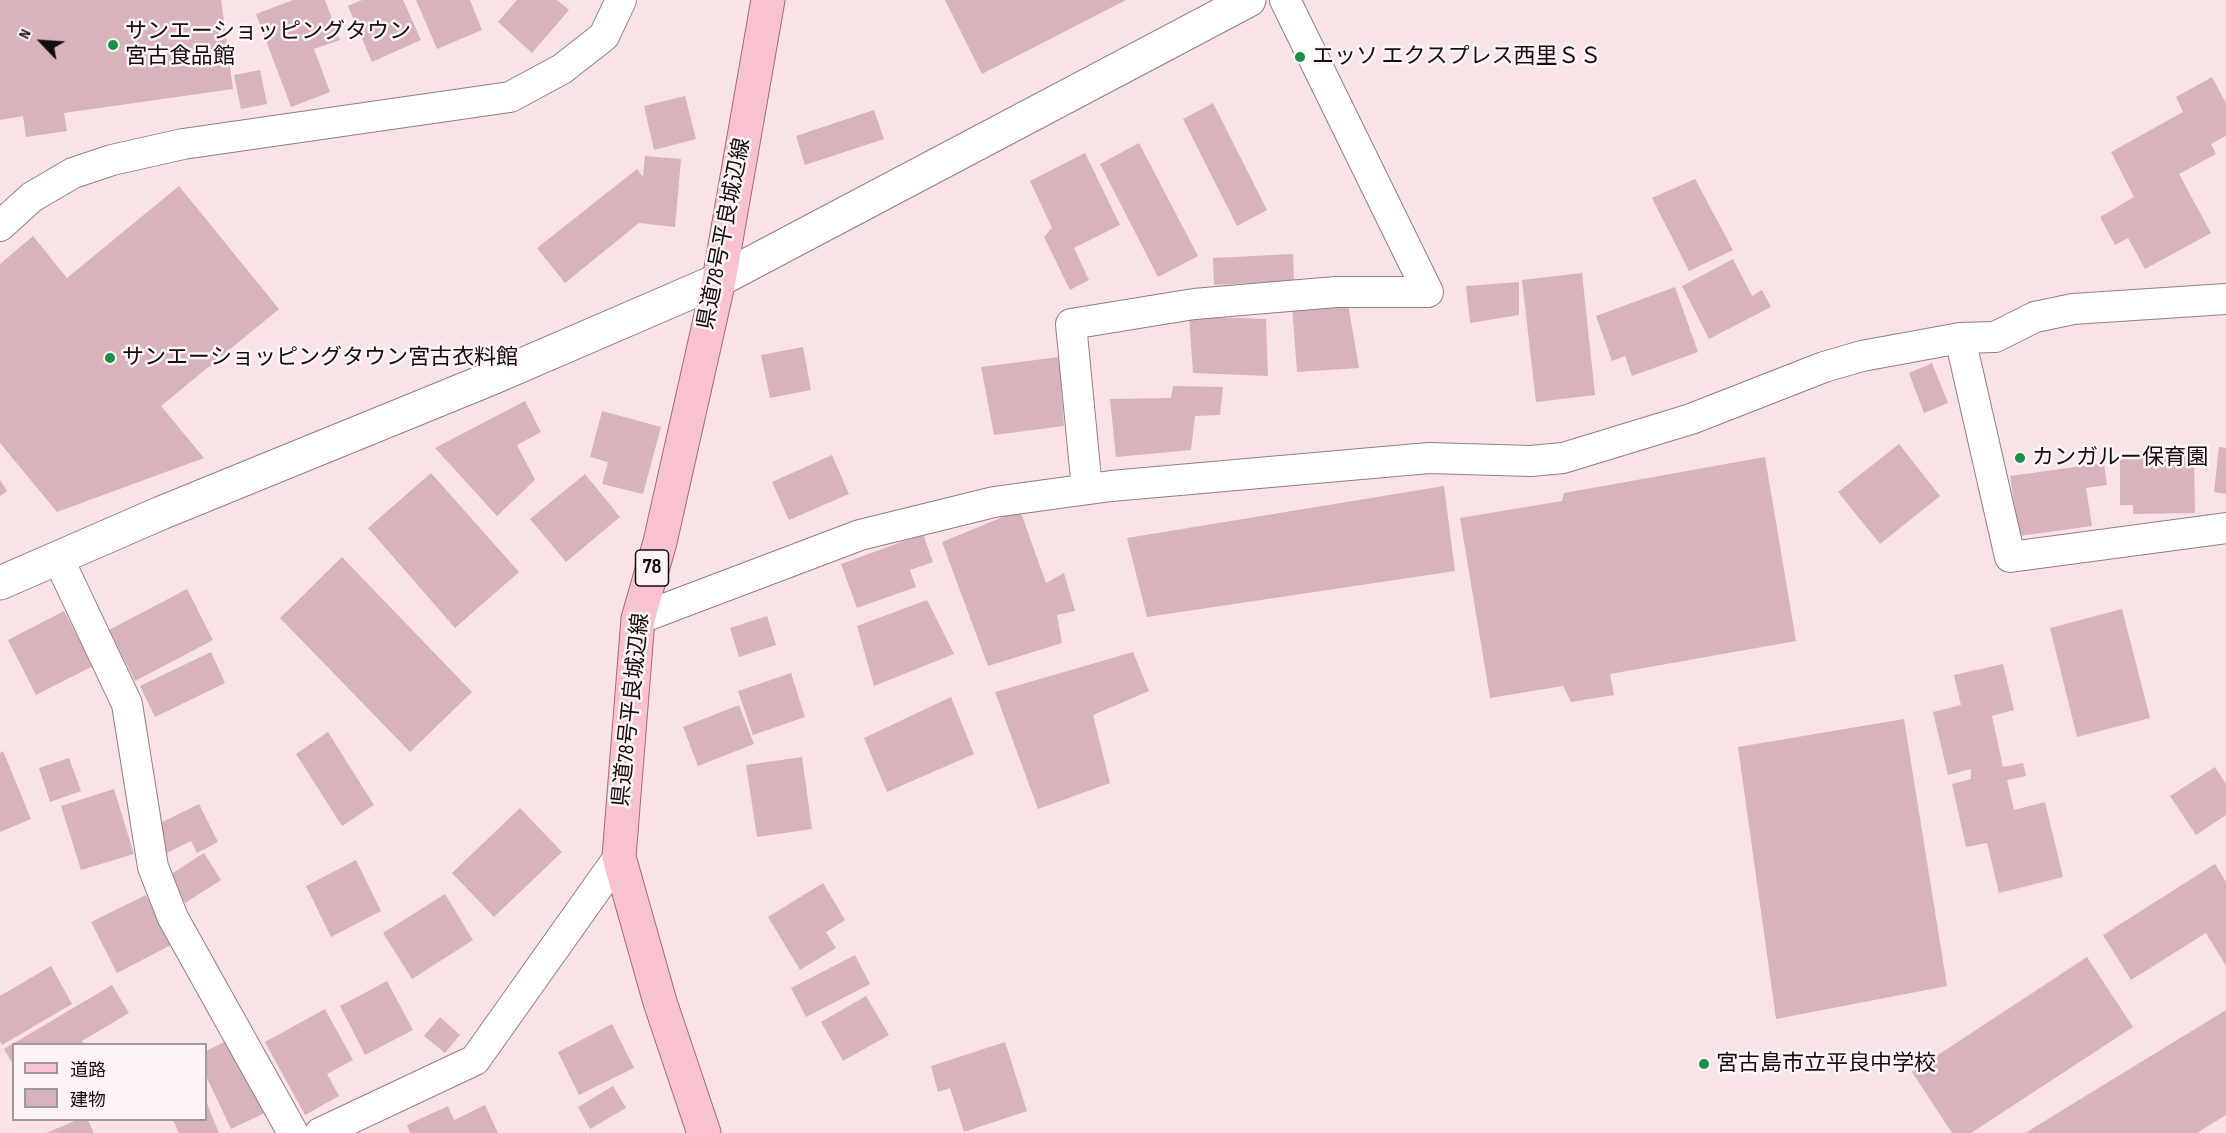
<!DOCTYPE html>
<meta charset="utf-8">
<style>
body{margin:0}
#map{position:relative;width:2226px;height:1133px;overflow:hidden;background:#fae3e7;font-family:"Sofia Sans Condensed","Noto Sans JP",sans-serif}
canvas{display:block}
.legend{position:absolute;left:12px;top:1043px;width:195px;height:78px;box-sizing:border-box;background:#fdf4f5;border:2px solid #a09899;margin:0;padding:8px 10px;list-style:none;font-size:18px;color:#140d0e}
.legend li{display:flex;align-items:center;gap:12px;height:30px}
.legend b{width:30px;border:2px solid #a09899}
.north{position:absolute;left:12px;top:12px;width:60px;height:60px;-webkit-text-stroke:4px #fdf4f5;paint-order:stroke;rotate:295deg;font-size:16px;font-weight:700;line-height:24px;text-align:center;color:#140d0e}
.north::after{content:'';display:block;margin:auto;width:21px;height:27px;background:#140d0e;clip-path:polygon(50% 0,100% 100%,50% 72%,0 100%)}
</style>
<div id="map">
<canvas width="2226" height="1133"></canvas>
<ul class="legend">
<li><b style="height:8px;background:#f9c2cf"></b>道路</li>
<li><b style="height:16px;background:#d8b3bb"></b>建物</li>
</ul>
<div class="north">N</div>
</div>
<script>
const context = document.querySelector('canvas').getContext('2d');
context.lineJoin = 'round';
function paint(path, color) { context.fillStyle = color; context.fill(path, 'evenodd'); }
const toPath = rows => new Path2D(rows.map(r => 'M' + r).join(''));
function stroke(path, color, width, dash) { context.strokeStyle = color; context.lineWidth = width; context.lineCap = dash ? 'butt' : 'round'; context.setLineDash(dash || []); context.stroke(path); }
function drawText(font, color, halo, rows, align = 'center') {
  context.font = font + ' "Sofia Sans Condensed","Noto Sans JP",sans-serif'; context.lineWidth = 5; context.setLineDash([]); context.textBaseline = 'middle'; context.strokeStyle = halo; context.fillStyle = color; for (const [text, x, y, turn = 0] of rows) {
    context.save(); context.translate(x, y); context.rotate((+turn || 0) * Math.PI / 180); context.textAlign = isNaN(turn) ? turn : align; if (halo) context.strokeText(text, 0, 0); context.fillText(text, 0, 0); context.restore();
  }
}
paint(toPath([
 [0,0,221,0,233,89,64,113,67,131,26,137,23,116,0,120],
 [293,0,325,0,340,40,314,49,330,92,291,107,256,14],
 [362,0,403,0,421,40,372,62,348,6],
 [416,0,470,0,482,30,437,49],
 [517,0,557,0,569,10,532,53,498,22],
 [945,0,1126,0,982,74],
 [260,70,267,104,241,109,234,75],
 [2212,77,2226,103,2226,136,2211,144,2216,154,2179,174,2211,233,2145,269,2128,238,2115,245,2100,217,2134,197,2111,152,2183,112,2176,97],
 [685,96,696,139,654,150,644,106],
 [1213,103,1267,210,1237,226,1183,119],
 [874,110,884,139,805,165,796,136],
 [1139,143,1198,256,1158,277,1100,164],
 [1085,153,1120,225,1074,248,1089,280,1070,290,1044,237,1052,228,1030,181],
 [645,156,681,159,675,227,639,223,565,283,537,248,637,169,643,177],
 [1695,179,1733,250,1689,271,1652,198],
 [179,186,279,309,161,406,204,458,57,512,0,443,0,264,33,236,67,278],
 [1293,254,1294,281,1214,285,1213,258],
 [1733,259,1752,296,1762,290,1771,307,1709,339,1682,286],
 [1582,273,1595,395,1536,402,1522,280],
 [1519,282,1519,315,1470,323,1466,286],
 [1675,287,1698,352,1632,376,1625,356,1612,361,1596,316],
 [1348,304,1359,368,1297,372,1292,306],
 [1189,316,1266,319,1268,376,1193,373],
 [803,347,811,390,770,398,761,355],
 [1059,357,1064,426,994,435,981,367],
 [1932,363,1948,403,1924,413,1909,373],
 [1173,386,1223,387,1220,415,1195,416,1191,450,1116,457,1110,399,1171,398],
 [525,401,541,432,517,445,535,480,497,516,435,448],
 [602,411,661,427,643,494,602,484,608,462,590,457],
 [1899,444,1940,496,1880,544,1838,492],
 [2219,447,2226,448,2226,494,2214,492],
 [832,455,849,494,789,520,772,482],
 [2194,456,2195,513,2133,514,2133,505,2120,505,2120,457],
 [1765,457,1796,641,1610,674,1614,695,1571,702,1563,686,1490,698,1460,518,1562,501,1564,493],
 [2104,463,2107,485,2086,488,2092,526,2019,536,2010,476],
 [431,473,519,572,455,628,368,528],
 [585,474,620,517,566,562,530,519],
 [0,480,7,491,0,496],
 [1444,486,1455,571,1147,617,1127,538],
 [1020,510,1046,583,1064,573,1075,611,1057,615,1062,643,988,666,942,542],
 [923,534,933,562,910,570,916,587,857,608,841,564],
 [342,557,472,692,410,752,280,618],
 [187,589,213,640,135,681,109,630],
 [927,600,954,654,874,686,857,626],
 [2122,609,2150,718,2077,737,2050,628],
 [64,611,93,666,36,695,8,640],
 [767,616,776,645,739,657,730,628],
 [211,652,225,683,155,717,140,686],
 [1133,652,1149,691,1093,715,1110,783,1038,809,995,692],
 [2003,664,2014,710,1992,716,2003,767,2023,763,2026,776,2007,780,2014,810,2045,802,2063,877,1999,893,1987,843,1966,847,1952,784,1971,779,1971,769,1948,775,1933,712,1961,705,1954,675],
 [791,673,805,717,753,735,738,691],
 [951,697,974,754,887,792,864,738],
 [739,705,754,744,698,766,683,727],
 [1904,719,1947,986,1776,1019,1738,747],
 [328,732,374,805,342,826,296,754],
 [3,751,31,819,0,832,0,753],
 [802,757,812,829,757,837,746,765],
 [69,758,81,791,50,802,39,768],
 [2215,767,2226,784,2226,815,2196,835,2170,796],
 [114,789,134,854,81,870,61,806],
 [199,804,218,842,197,853,191,841,165,854,152,827],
 [520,808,562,852,494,917,452,873],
 [204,853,221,880,185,903,168,876],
 [356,860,381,911,331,937,306,886],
 [2215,864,2226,882,2226,966,2206,933,2131,980,2103,935],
 [823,883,845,920,826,932,836,948,800,970,768,917],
 [445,894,473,940,412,979,383,933],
 [146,895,171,945,117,973,91,922],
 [855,955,870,984,806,1017,791,988],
 [2087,957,2133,1027,1971,1133,1952,1133,1912,1072],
 [51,966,72,1004,2,1045,0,1041,0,996],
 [387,981,413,1030,365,1055,340,1006],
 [112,985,129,1013,82,1041,84,1044,14,1044,14,1066,4,1049],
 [866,996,889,1035,843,1061,821,1022],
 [325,1009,353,1060,327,1074,339,1096,305,1115,265,1042],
 [2226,1010,2226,1115,2197,1133,2025,1133],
 [440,1017,460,1035,445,1053,424,1036],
 [612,1024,634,1068,579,1095,558,1052],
 [232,1038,267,1112,231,1129,206,1076,206,1051],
 [1005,1042,1027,1111,964,1132,950,1088,938,1092,931,1066],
 [613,1086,626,1108,590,1129,578,1107],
 [206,1101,219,1133,179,1133,173,1120,206,1120],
 [485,1105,498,1133,410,1133,407,1125,448,1106,454,1120],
 [77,1120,88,1120,94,1133,46,1133]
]), '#d8b3bb');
const street = toPath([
 [0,226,32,197,73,173,112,160,183,144,510,97,562,69,604,36,621,0],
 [1960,338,2010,557,2226,528],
 [1087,489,1071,324,1194,304,1336,292,1428,292,1285,0],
 [58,558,127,704,153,867,173,918,293,1133],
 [638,619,860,535,994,502,1111,486,1429,458,1531,461,1563,458,1691,419,1824,367,1862,356,1960,338,1995,337,2035,317,2073,309,2226,299],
 [320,1133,475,1060,619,857]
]);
const secondary = toPath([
 [0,583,161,513,492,378,719,280,1249,0]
]);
const primary = toPath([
 [704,1133,660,1002,619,857,638,619,660,542,719,280,768,0]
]);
stroke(street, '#927d81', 32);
stroke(secondary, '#927d81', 35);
stroke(primary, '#a66977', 35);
stroke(street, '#fff', 30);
stroke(secondary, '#fff', 33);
stroke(primary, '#f9c2cf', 33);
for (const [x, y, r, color] of [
 [113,45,6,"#1a8f49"],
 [1300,57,6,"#1a8f49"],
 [110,358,6,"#1a8f49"],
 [2020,458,6,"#1a8f49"],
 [1704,1064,6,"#1a8f49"]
]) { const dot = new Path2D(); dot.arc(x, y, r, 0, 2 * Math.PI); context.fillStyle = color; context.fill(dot); stroke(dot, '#fdf4f5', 2); }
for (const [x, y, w] of [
 [652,568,33]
]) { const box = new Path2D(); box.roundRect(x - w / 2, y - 18, w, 36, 4.5); context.fillStyle = '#fdf4f5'; context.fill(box); stroke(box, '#140d0e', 1.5); }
drawText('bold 21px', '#140d0e', null, [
 ["78",652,568]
]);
drawText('22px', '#140d0e', '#fdf4f5', [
 ["サンエーショッピングタウン",125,32],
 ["宮古食品館",125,57],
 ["エッソ エクスプレス西里ＳＳ",1312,57],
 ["サンエーショッピングタウン宮古衣料館",122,358],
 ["カンガルー保育園",2032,458],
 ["宮古島市立平良中学校",1716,1064]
], 'left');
drawText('22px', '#140d0e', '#fdf4f5', [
 ["県道78号平良城辺線",725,234,-79],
 ["県道78号平良城辺線",632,710,-84]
]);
</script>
